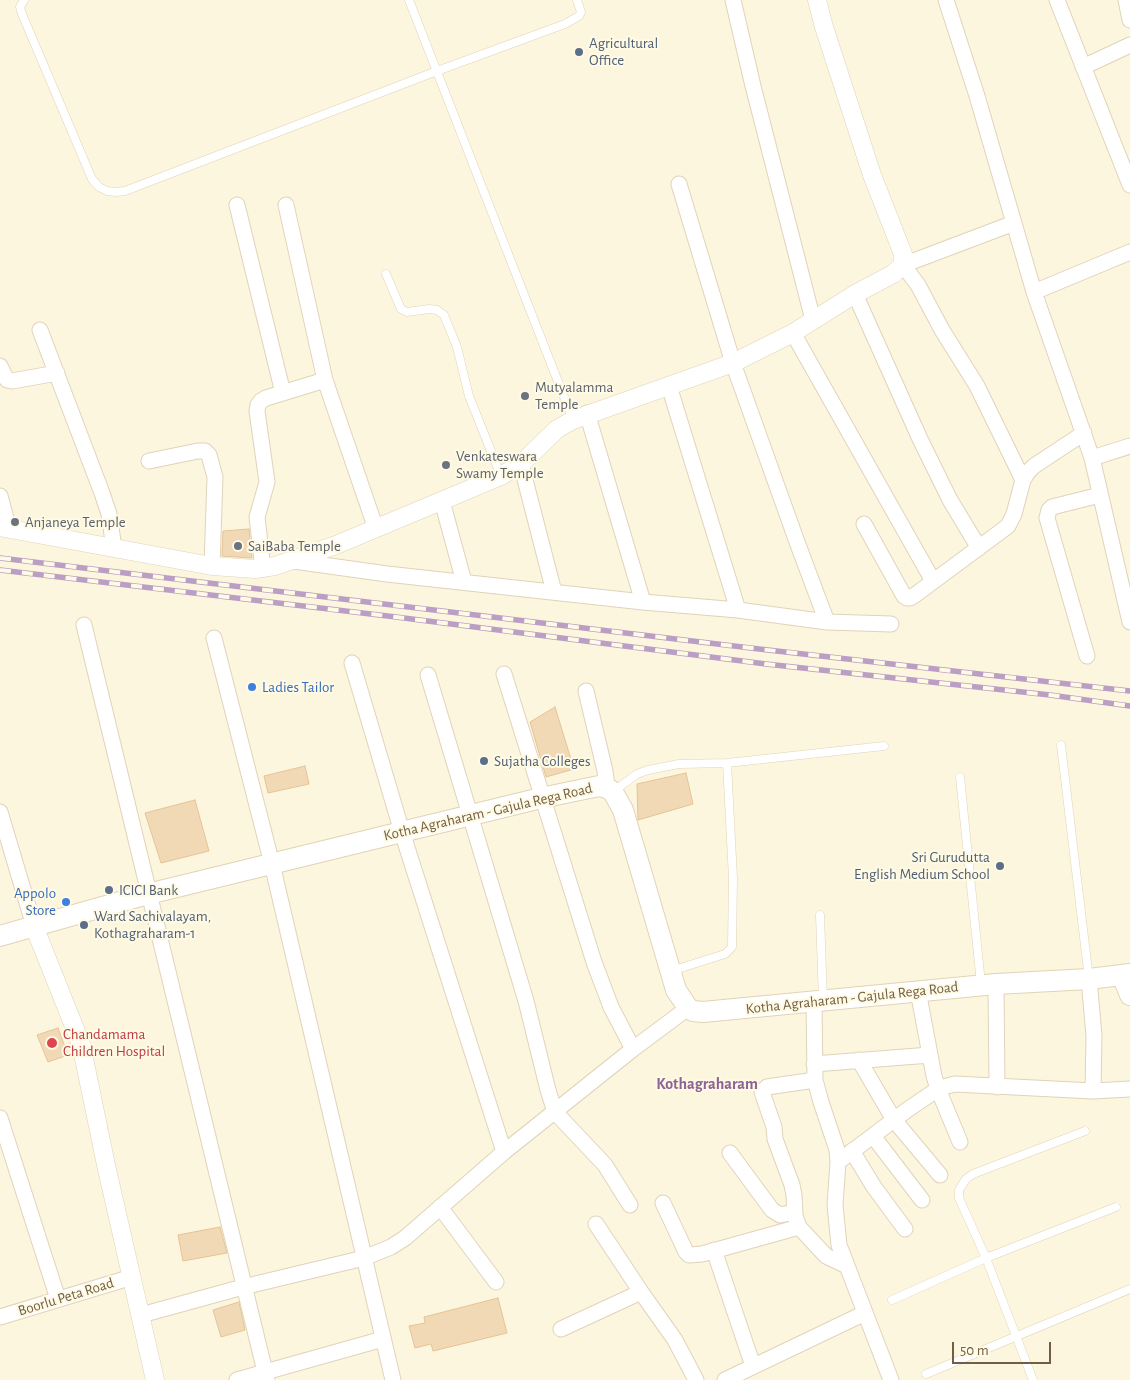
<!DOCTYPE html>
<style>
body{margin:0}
#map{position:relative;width:1130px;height:1380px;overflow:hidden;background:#fcf6de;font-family:"Alegreya Sans",sans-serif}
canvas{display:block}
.scale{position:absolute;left:952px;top:1342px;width:99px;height:22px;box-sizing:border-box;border:2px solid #725e46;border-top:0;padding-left:6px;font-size:15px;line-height:18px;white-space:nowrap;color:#725e46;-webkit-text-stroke:4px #fffae4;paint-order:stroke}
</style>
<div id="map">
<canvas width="1130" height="1380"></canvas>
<div class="scale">50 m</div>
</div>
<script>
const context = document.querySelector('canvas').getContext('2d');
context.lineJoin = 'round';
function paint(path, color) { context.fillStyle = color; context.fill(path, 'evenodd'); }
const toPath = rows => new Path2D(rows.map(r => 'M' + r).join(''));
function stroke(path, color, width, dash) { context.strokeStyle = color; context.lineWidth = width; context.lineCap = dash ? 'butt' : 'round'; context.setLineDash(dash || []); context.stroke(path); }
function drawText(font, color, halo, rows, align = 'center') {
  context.font = font + ' "Alegreya Sans",sans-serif'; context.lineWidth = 4; context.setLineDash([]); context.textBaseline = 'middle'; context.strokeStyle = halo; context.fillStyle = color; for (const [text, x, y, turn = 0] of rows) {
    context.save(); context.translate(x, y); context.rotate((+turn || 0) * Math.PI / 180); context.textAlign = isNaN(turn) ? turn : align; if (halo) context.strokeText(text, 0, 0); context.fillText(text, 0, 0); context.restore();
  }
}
const building = toPath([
 [249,529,252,558,222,556,223,531,249,529],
 [555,707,574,769,546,777,530,722,555,707],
 [305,766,309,784,268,793,264,776,305,766],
 [686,773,693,804,638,820,637,784,686,773],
 [195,800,209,851,161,863,145,813,195,800],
 [58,1028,68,1055,48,1062,37,1035,58,1028],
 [220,1227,227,1253,183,1261,178,1235,220,1227],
 [498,1298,507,1333,433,1351,431,1344,415,1348,409,1326,425,1323,424,1317,498,1298],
 [239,1302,245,1330,221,1337,213,1310,239,1302]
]);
paint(building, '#f2d9b5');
stroke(building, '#e4c396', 1);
const service = toPath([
 [24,0,20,7,22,14,92,179,99,187,107,191,116,192,125,191,437,71,565,24,579,16,581,12,577,0],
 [409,0,573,420],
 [386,274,401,309,407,312,429,309,437,310,444,315,457,347,469,396,501,476],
 [1061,745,1089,979],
 [960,777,981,984],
 [614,791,637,774,648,770,679,764,727,763,884,746],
 [820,915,823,1001],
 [671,971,725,954,732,947,733,878,727,763],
 [892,1300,986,1258,1116,1207],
 [926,1374,1130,1289],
 [1033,1380,986,1258,959,1198,959,1190,966,1179,973,1174,1085,1131]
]);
const minor = toPath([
 [733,0,753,86,813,320],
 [946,0,977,96,1034,292,1092,458,1130,622],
 [1057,0,1130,185],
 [1126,0,1130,20],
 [1083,67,1130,45],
 [679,184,733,363,797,542,827,622],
 [237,205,283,393],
 [286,205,325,380,376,529],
 [1014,223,903,265,918,285,942,330,977,386,1023,480],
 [1034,292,1130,252],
 [855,294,920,439,950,500,979,548],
 [40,330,102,493,109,514,114,548],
 [793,333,933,581],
 [0,366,7,380,12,381,57,373],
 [669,386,738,610],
 [587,413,643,602],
 [1092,458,1130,446],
 [149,461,198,451,205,451,209,455,215,477,212,566],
 [521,464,554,592],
 [0,496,9,529],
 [442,501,464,582],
 [864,524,904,596,907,598,910,598,915,595,1008,526,1014,514,1023,480,1028,472,1034,466,1084,433],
 [294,561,387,574,643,602,738,610,827,622,891,624],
 [263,569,257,517,267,482,257,411,258,405,261,401,266,398,325,380],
 [84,625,267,1380],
 [214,638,272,864,393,1380],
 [1087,656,1047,518,1049,510,1052,507,1100,495],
 [352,663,402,832,504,1152],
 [504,674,594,962,611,1007,633,1049],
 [428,675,526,1001,548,1090,555,1112,605,1165,630,1205],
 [586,691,605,771,607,788],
 [0,812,34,926],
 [1089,979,1094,1036,1093,1091],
 [996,984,997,1087],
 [918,991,934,1076,938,1089,960,1142],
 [814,1001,815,1080,821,1102,837,1150,838,1162,835,1205,839,1245,891,1380],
 [859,1060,894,1120,940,1175],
 [814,1064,930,1055],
 [815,1080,767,1087,762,1092,774,1127,775,1139,792,1185,794,1195,795,1216,799,1227,826,1256,845,1265],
 [0,1118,58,1299],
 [873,1136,922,1200],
 [852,1151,874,1187,905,1229],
 [730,1153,772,1210,780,1215,795,1212],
 [838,1162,907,1110,938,1089,947,1086,955,1084,1093,1091,1130,1089],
 [663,1203,686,1252,689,1255,702,1254,799,1227],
 [440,1207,496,1282],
 [596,1224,641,1292,675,1340,696,1380],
 [714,1250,753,1366],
 [141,1315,243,1287,364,1258,391,1247,405,1238,504,1152,633,1049,688,1008],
 [0,1317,132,1277],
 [561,1329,641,1292],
 [237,1380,383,1339],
 [725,1380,865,1313]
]);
const tertiary = toPath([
 [0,527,212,566,255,569,275,566,336,545,501,476,521,464,557,429,573,420,733,363,793,333,855,294,893,274,903,265,903,254,872,175,824,27,817,0],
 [34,926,81,1044,106,1165,155,1380]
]);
const secondary = toPath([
 [0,936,148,894,541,798,599,786,607,788,613,792,623,810,676,990,688,1008,693,1011,703,1012,996,984,1089,979,1130,974],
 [1122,975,1130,995]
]);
stroke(service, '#e0d3ba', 9);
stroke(minor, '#e0d3ba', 17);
stroke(tertiary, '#e0d3ba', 19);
stroke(secondary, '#e2d3b5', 22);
stroke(service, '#fff', 8);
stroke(minor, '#fff', 15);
stroke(tertiary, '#fff', 18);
stroke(secondary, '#fff', 20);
const rail = toPath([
 [0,558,759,649,1130,691],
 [0,570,396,617,766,664,1050,695,1130,706]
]);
stroke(rail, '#ba9ec4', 5.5);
stroke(rail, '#fffae4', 4, [11]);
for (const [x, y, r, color] of [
 [579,52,5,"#5c6f8a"],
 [525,396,5,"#6b7280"],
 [446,465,5,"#6b7280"],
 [15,522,5,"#6b7280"],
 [238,546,5,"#6b7280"],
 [252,687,5,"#3f7fe0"],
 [484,761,5,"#5c6f8a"],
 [1000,866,5,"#5c6f8a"],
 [109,890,5,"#5c6f8a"],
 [66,902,5,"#3f7fe0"],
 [84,925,5,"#5c6f8a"],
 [52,1043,6,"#e0444e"]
]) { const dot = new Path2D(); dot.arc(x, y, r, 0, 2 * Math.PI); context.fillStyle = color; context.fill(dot); stroke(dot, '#fffae4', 2); }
drawText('15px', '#4e5e75', '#fffae4', [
 ["Agricultural",589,43],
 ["Office",589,60],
 ["Sujatha Colleges",494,761],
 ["Sri Gurudutta",990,857,"right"],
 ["English Medium School",990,874,"right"],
 ["ICICI Bank",119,890],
 ["Ward Sachivalayam,",94,916],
 ["Kothagraharam-1",94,933]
], 'left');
drawText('15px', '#5b616d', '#fffae4', [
 ["Mutyalamma",535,387],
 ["Temple",535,404],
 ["Venkateswara",456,456],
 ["Swamy Temple",456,473],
 ["Anjaneya Temple",25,522],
 ["SaiBaba Temple",248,546]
], 'left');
drawText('15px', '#366cbe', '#fffae4', [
 ["Ladies Tailor",262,687],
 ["Appolo",56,893,"right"],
 ["Store",56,910,"right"]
], 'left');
drawText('15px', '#725e46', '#fffae4', [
 ["Kotha Agraharam - Gajula Rega Road",488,812,-13],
 ["Kotha Agraharam - Gajula Rega Road",852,998,-6],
 ["Boorlu Peta Road",66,1297,-17]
]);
drawText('15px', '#be3a42', '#fffae4', [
 ["Chandamama",63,1034],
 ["Children Hospital",63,1051]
], 'left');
drawText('bold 16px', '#8e6295', '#fffae4', [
 ["Kothagraharam",707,1084]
]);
</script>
